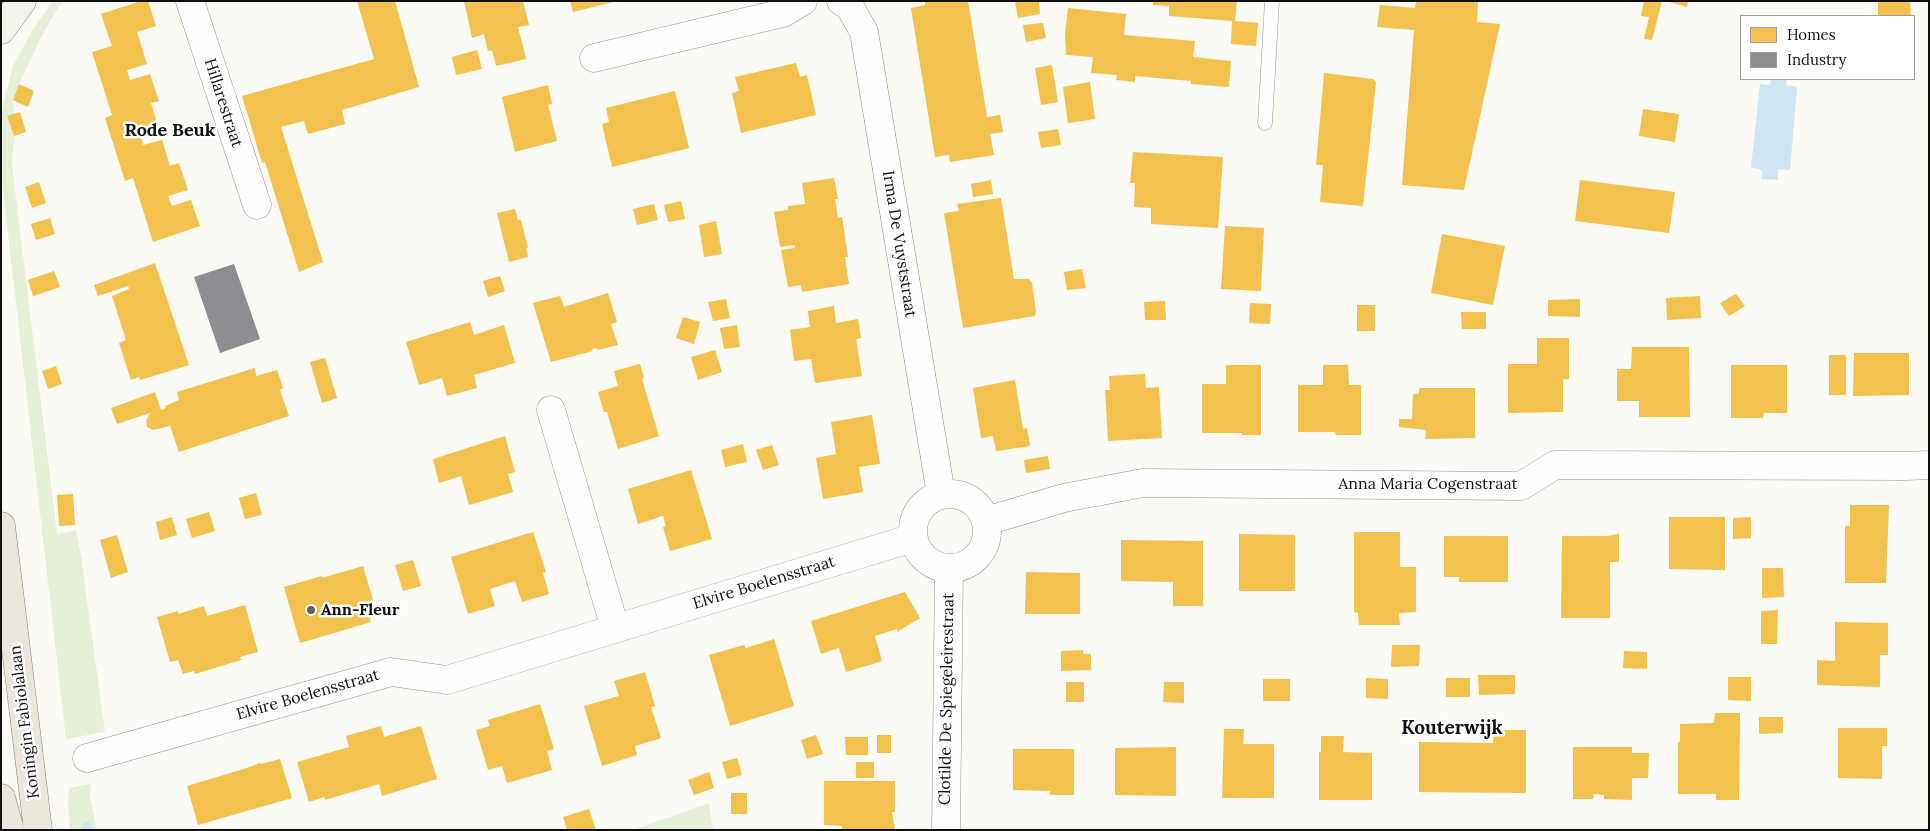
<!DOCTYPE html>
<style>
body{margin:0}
#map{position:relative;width:1930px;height:831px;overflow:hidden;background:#fbfaf5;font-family:Lora,serif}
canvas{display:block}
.frame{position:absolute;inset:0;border:2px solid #0f0f0f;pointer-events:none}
.legend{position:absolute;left:1740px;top:15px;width:175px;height:65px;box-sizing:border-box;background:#fff;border:1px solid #9f9f9f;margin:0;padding:6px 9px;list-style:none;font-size:15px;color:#0f0f0f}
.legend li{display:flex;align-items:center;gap:10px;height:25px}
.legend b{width:25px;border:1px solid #9f9f9f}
</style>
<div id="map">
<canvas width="1930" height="831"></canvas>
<div class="frame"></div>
<ul class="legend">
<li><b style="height:14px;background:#f2c14e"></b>Homes</li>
<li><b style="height:14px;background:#8d8d92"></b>Industry</li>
</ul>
</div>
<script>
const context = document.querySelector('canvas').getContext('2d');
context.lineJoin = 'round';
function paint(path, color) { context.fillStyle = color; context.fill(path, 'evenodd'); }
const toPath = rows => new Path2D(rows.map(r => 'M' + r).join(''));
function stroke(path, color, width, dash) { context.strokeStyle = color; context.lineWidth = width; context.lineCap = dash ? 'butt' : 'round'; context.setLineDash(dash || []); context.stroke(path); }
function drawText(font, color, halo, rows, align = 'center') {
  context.font = font + ' Lora,serif'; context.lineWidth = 5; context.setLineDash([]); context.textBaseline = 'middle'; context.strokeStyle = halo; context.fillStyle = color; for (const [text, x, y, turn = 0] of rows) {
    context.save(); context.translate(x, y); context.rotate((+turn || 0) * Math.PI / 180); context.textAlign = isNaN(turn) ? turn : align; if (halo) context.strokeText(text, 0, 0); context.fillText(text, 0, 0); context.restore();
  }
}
paint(toPath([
 [53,1,62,1,41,37,19,84,13,100,14,114,7,116,14,136,12,165,57,534,76,530,81,556,105,732,66,739,1,173,1,113,13,66,33,29],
 [91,784,90,797,97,830,70,830,68,802,69,788],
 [709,803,713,830,632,830,633,830]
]), '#e5eed7');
paint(toPath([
 [1771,79,1787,79,1786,85,1797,87,1790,170,1778,169,1778,180,1762,179,1762,170,1751,167,1760,84,1770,85]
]), '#cee6f2');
paint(toPath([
 [141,1,148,1,156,26,137,32,147,64,127,70,130,80,150,74,159,101,151,103,159,129,140,135,143,145,162,140,170,166,179,163,188,190,168,196,172,206,191,200,200,226,153,242,133,178,125,181,105,118,112,115,92,52,112,46,101,14],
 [357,1,395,1,419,87,342,110,345,124,308,134,304,121,281,127,323,262,299,272,265,162,262,163,242,96,374,59],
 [464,1,523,1,529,25,518,27,526,59,496,66,492,50,488,51,484,34,472,38],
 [570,1,613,1,613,2,573,12],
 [925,1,968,1,987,117,1000,115,1003,132,990,134,994,155,950,162,949,155,935,157,911,8,925,5],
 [1015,1,1039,1,1040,14,1018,18],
 [1153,1,1237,1,1235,21,1258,23,1256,46,1231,44,1232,21,1169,16,1169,6,1153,5],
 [1416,1,1478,1,1477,22,1500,24,1464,190,1402,185,1414,30,1377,27,1380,5,1415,8],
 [1644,1,1662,1,1652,40,1644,39,1649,17,1641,16],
 [1666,1,1688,1,1687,7],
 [1878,1,1910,1,1911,16,1878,16],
 [1068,8,1126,14,1124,35,1195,41,1193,57,1231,61,1229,87,1191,84,1191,81,1135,76,1135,82,1116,80,1117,75,1091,73,1093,57,1066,55,1065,34],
 [1043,23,1046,38,1026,42,1023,25],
 [477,50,482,69,456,75,452,57],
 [796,63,800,77,807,75,816,115,741,133,732,93,739,91,735,77],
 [1052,65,1058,102,1041,105,1035,68],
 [1324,73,1373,79,1376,82,1363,206,1320,202,1323,165,1316,165],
 [1090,82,1095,119,1068,123,1063,87],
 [19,84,34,91,28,107,13,100],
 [548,85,552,104,548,105,557,141,515,152,502,97],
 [675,91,689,148,612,167,602,124,609,122,606,108],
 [1643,109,1679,114,1675,142,1639,136],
 [20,112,26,132,14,136,7,116],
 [1058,129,1061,145,1041,148,1038,132],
 [1133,152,1223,157,1218,228,1151,224,1151,208,1134,207,1135,183,1130,183],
 [834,178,838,199,835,199,838,218,842,217,848,257,845,257,849,284,802,292,801,285,788,287,781,250,795,248,794,245,780,247,774,212,788,210,788,206,805,204,802,183],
 [991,180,993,194,973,197,971,184],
 [1580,180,1675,192,1669,233,1575,221],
 [39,182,46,203,32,208,25,187],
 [1001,198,1014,279,1029,279,1032,283,1036,312,1035,316,963,328,944,213,959,211,957,204],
 [681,201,685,219,668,222,664,205],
 [654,204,658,220,637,225,633,209],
 [515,209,518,220,521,220,528,248,526,248,528,257,509,262,497,213],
 [50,218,55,234,36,240,31,224],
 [716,221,722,254,704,257,699,225],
 [1225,226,1264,228,1261,291,1221,289],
 [1442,234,1505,246,1493,305,1431,293],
 [155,263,189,365,140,380,139,377,131,380,119,343,126,340,112,296,129,289,128,286,98,296,94,285],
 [1082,269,1086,288,1067,290,1064,272],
 [54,271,60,287,33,296,28,280],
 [500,276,505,291,488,297,483,281],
 [608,293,617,322,611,324,618,345,598,350,597,348,592,349,593,351,551,362,533,303,560,296,564,307],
 [1736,294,1745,306,1729,316,1720,303],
 [1700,296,1701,318,1667,320,1666,298],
 [726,299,730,318,713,321,708,302],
 [1580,299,1580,317,1548,316,1548,300],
 [1165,301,1166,320,1145,320,1144,302],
 [1250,303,1271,304,1270,324,1249,323],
 [1357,305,1375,305,1375,331,1357,331],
 [834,306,836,323,858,319,861,338,856,339,862,376,815,383,811,359,794,361,790,330,810,327,808,311],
 [1461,312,1486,312,1486,329,1462,329],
 [683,317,700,322,694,344,676,338],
 [470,322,474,335,504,325,515,363,474,375,477,388,447,396,442,378,419,385,406,342],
 [737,325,740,347,724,349,720,328],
 [1537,338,1569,338,1569,379,1563,379,1563,412,1508,413,1508,364,1537,364],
 [1632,347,1689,347,1690,417,1639,417,1639,401,1617,401,1617,369,1631,369],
 [715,350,722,372,698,380,691,357],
 [1854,353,1909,353,1909,395,1853,396],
 [1829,355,1846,355,1846,395,1829,395],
 [325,358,337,398,322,403,310,362],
 [640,364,644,378,642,379,659,436,618,449,607,412,604,412,598,392,618,386,614,371],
 [1226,365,1261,365,1261,435,1242,435,1242,433,1202,433,1202,384,1226,384],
 [1323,365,1348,365,1349,385,1361,385,1361,435,1336,435,1335,432,1298,432,1298,385,1323,385],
 [1731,365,1787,365,1787,413,1764,413,1763,418,1731,418],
 [56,366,62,384,48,389,42,371],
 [255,368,256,376,277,370,283,388,280,390,289,416,179,452,170,426,153,430,147,427,146,421,150,413,117,424,111,408,155,392,161,410,166,408,165,406,179,400,177,392],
 [1145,374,1146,388,1159,387,1162,438,1108,441,1105,390,1110,390,1109,376],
 [1015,380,1023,429,1027,428,1030,446,996,451,993,436,981,438,973,388],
 [1419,388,1475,388,1475,438,1425,439,1426,430,1399,427,1399,419,1412,419,1413,394,1419,394],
 [872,415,880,464,859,467,863,492,823,499,816,458,836,454,831,422],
 [505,436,515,472,508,474,513,492,469,505,461,476,439,483,433,459],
 [743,444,747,462,725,467,721,450],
 [772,445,779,465,763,470,756,450],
 [1048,456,1050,469,1026,473,1024,460],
 [691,470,712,539,670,551,663,527,666,526,663,516,638,524,628,489],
 [256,493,262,515,245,519,239,498],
 [73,494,75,525,59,526,57,495],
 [1850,505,1889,505,1886,583,1845,583,1845,526,1850,526],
 [209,512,215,531,192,538,186,519],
 [172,517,177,535,160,540,156,522],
 [1669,517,1725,517,1725,570,1669,569],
 [1751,517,1751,538,1733,539,1733,518],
 [533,532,546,572,543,573,549,594,522,602,515,581,490,589,495,606,468,614,451,557],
 [1354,532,1400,532,1400,567,1416,567,1416,612,1399,613,1400,625,1359,625,1358,613,1354,612],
 [1239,534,1295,535,1295,591,1239,591],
 [1619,534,1619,562,1610,562,1610,618,1561,618,1562,536,1607,536],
 [117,535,128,572,111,578,100,540],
 [1444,536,1508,536,1508,582,1459,582,1459,577,1444,577],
 [1121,540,1203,541,1203,606,1173,606,1173,582,1121,581],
 [413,560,421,586,403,591,395,565],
 [363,566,375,607,368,609,371,622,300,643,284,587,322,576,322,578],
 [1762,568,1783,568,1784,597,1762,598],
 [1026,572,1080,573,1080,614,1025,614],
 [905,592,920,618,897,632,897,629,875,636,882,661,846,672,839,648,821,654,811,621],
 [245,605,258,652,240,657,241,660,195,674,194,671,183,674,178,660,170,662,157,617,178,611,178,614,204,606,207,616],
 [1778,610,1777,644,1761,644,1761,611],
 [1835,622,1888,623,1888,655,1880,655,1880,687,1817,685,1817,660,1835,661],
 [774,639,794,706,730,726,709,655,744,645,746,648],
 [1392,645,1420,645,1419,666,1391,667],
 [1083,650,1083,654,1091,654,1091,670,1061,671,1061,651],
 [1624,651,1647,652,1647,669,1623,668],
 [645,672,655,706,651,707,661,738,635,746,637,755,602,766,584,706,619,696,614,681],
 [1478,675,1515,675,1515,694,1479,695],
 [1728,677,1751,677,1751,701,1728,700],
 [1366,678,1388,679,1388,699,1366,698],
 [1446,678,1470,678,1470,697,1446,697],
 [1263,679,1290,679,1290,701,1263,701],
 [1066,682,1084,682,1084,702,1066,702],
 [1164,682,1184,682,1184,703,1163,702],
 [540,704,554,749,547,751,552,770,507,783,502,766,488,770,476,730,490,726,488,720],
 [1715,713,1740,713,1739,800,1716,800,1716,794,1678,794,1678,742,1680,742,1680,724,1714,723],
 [1759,717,1783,717,1783,733,1759,734],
 [381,726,384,737,421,726,437,779,382,796,379,784,325,800,324,797,309,802,297,762,349,747,346,736],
 [1838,728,1887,728,1887,746,1882,746,1882,779,1838,778],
 [1224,729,1244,729,1243,744,1274,744,1274,798,1222,798],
 [1493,730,1526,730,1526,793,1419,792,1419,742,1493,743],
 [816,735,823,754,807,759,801,740],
 [877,735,891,735,891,753,877,753],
 [1321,736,1344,736,1343,752,1372,753,1372,800,1319,800,1319,752,1321,752],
 [845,737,868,737,868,755,846,755],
 [1176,747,1176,796,1115,795,1115,748],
 [1573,747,1632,747,1632,753,1649,753,1648,778,1632,778,1632,800,1604,799,1604,795,1594,794,1593,799,1573,799],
 [1013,749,1074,749,1074,795,1050,795,1050,791,1013,790],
 [737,758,742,775,727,779,722,762],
 [280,759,292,798,198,825,187,786,247,768,260,763,261,764],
 [856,762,874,762,874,778,856,778],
 [709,772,714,788,694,795,688,780],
 [824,781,895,781,895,812,892,812,895,830,842,830,842,826,824,825],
 [731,793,747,793,747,814,731,814],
 [589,809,596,830,567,830,563,817]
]), '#f2c14e');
paint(toPath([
 [234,264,260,339,220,353,194,277]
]), '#8d8d92');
stroke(toPath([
 [87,827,88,830]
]), '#cee6f2', 10);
const lane = toPath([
 [1265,123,1272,1]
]);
const street = toPath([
 [190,1,257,205],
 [841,1,850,7,864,32,941,494],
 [594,58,783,13,803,1],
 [551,410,615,628],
 '913 531a37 37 0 1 1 74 0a37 37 0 1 1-74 0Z',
 [986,521,1064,498,1143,483,1521,486,1555,465,1906,466,1929,465],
 [87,758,391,672,447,680,913,538],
 [946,830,949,568]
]);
const secondary = toPath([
 [1,30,22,1]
]);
const primary = toPath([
 [1,526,38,830],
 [1,798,10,830]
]);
stroke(lane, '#959593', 15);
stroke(street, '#959593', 29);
stroke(secondary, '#8c8b89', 29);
stroke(primary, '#838280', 29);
stroke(lane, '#fefefe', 14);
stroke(street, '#fefefe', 28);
stroke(secondary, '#f4f3ec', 28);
stroke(primary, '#eae6dc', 28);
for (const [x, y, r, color] of [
 [311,610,5,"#626160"]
]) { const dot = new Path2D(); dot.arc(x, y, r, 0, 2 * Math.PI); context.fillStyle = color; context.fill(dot); stroke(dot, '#fff', 2); }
drawText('16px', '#0f0f0f', '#fff', [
 ["Hillarestraat",223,103,72],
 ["Irma De Vuyststraat",899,244,81],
 ["Anna Maria Cogenstraat",1428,484],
 ["Elvire Boelensstraat",764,583,-17],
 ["Elvire Boelensstraat",308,695,-16],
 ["Clotilde De Spiegeleirestraat",947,699,-89],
 ["Koningin Fabiolalaan",25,722,-97]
]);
drawText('bold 16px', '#0f0f0f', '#fff', [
 ["Ann-Fleur",321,610]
], 'left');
drawText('bold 18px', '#0f0f0f', '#fff', [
 ["Rode Beuk",170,131]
]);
drawText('bold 19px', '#0f0f0f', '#fff', [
 ["Kouterwijk",1452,729]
]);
</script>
